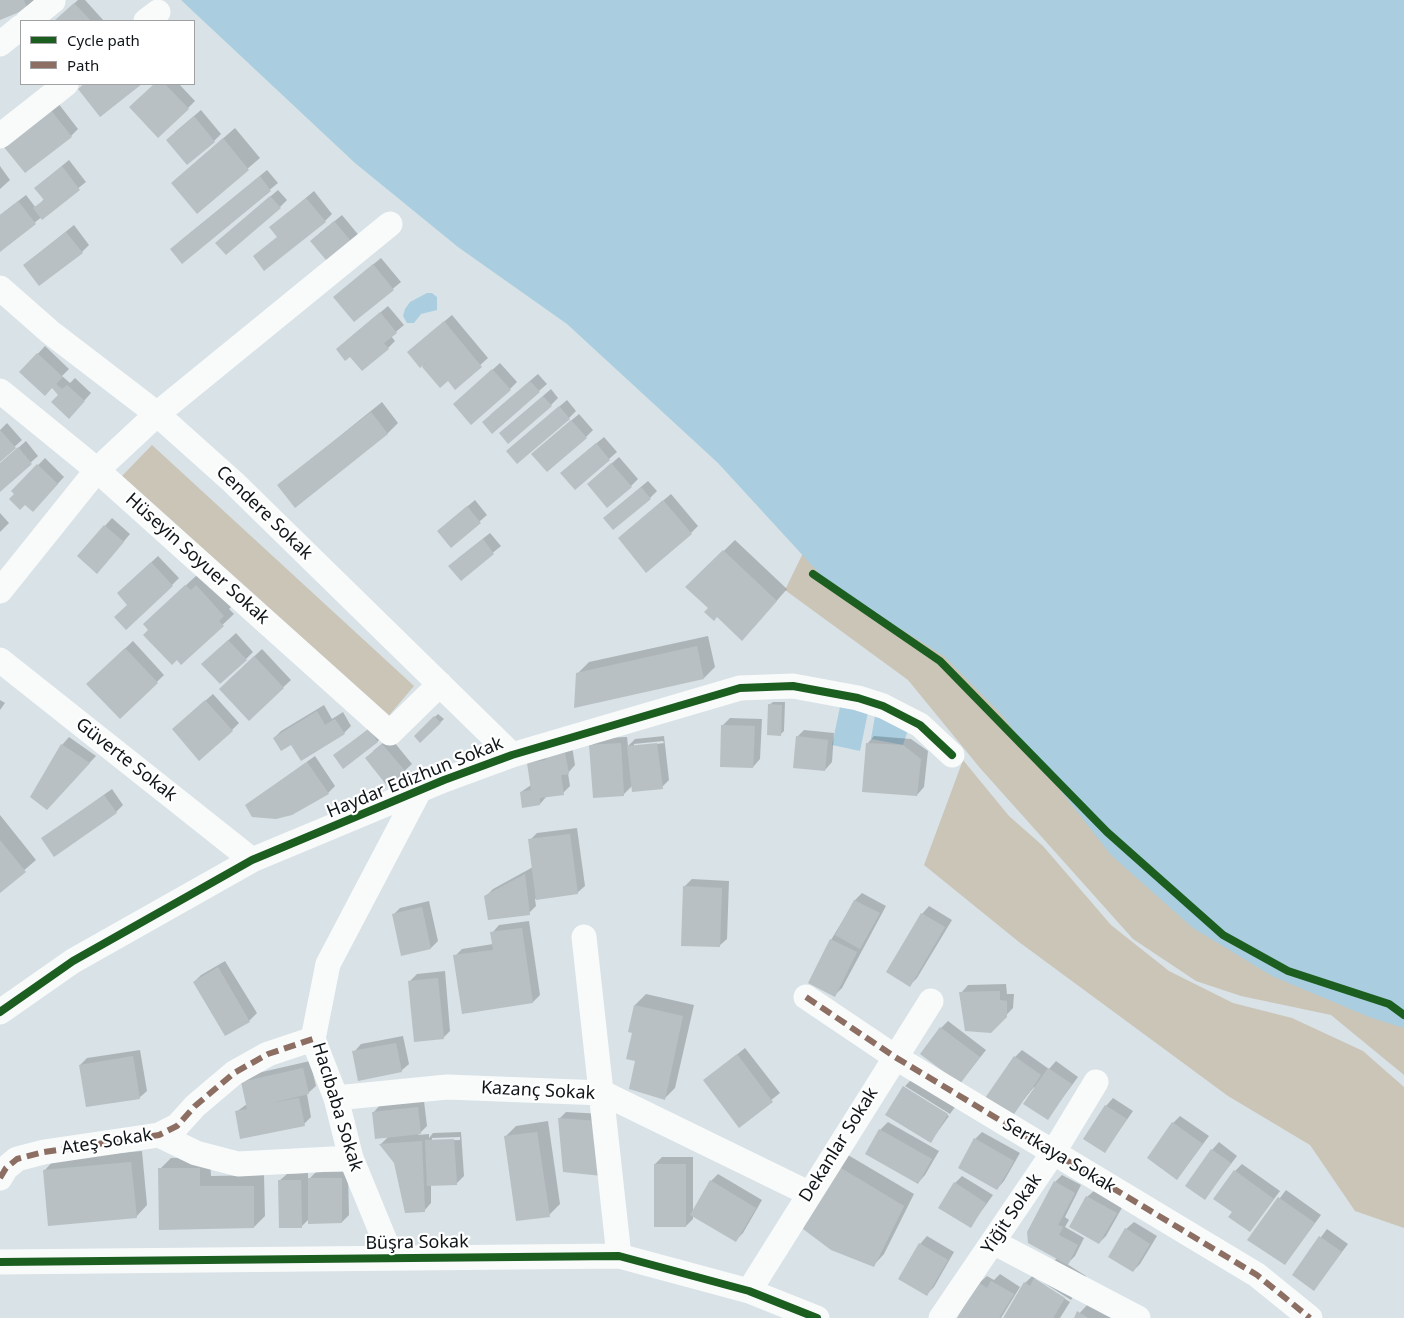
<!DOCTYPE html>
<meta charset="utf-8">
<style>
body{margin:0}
#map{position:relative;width:1404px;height:1318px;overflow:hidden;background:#d8e2e7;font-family:"Noto Sans",sans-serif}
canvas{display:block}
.legend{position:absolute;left:20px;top:20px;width:175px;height:65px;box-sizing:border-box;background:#fff;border:1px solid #9fa1a3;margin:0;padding:6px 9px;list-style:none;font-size:15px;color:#0f1518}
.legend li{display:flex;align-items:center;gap:10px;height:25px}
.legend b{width:25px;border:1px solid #9fa1a3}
</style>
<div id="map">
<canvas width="1404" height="1318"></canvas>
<ul class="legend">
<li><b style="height:6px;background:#1b5e20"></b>Cycle path</li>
<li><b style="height:6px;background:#8d6e63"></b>Path</li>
</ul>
</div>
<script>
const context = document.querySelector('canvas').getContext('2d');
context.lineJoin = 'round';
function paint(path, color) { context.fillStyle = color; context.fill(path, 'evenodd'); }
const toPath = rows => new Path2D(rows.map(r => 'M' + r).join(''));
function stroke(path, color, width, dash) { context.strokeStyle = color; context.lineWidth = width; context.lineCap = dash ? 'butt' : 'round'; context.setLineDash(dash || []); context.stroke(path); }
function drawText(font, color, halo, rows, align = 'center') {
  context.font = font + ' "Noto Sans",sans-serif'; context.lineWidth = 4.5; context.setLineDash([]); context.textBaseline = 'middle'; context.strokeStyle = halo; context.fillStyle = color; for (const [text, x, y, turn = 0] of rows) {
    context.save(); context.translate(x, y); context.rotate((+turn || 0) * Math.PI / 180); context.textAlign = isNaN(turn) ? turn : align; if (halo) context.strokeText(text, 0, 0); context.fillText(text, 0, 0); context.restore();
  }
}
paint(toPath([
 [152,445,414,686,386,719,122,476],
 [808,543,1404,955,1404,1075,1331,1015,1241,996,1196,981,1133,939,980,768,908,680,785,590],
 [963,760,1009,816,1043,846,1111,925,1169,971,1233,1003,1292,1018,1363,1051,1404,1087,1404,1228,1355,1211,1310,1145,1228,1096,1019,942,924,865]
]), '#cbc5b8');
paint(toPath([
 [181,0,1404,0,1404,1028,1369,1017,1272,976,1193,928,1111,855,1001,714,944,656,829,584,718,463,567,324,458,247,355,163],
 [427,293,432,293,437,297,437,310,421,314,414,323,407,323,403,316,405,309,410,302],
 [840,707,868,712,860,751,832,745],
 [875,716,909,727,903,745,871,739]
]), '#aacedf');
paint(toPath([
 [0,0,34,0,27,7,0,18],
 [78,0,85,0,104,21,55,21],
 [85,84,140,84,101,116,79,89],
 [155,84,179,84,195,101,188,108,138,100],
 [58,103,78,129,71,136,5,146],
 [201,110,221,134,214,141,175,132],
 [235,128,260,158,197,212,172,183],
 [69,160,86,182,0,250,0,215,26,195,36,208,44,199,35,188],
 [0,166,10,180,0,189],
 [267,170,278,183,182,262,179,242],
 [278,190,287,200,280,207,224,236],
 [314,191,332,214,325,221,278,236,271,227],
 [342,215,361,238,331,264,319,234],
 [74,225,89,245,82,252,24,265],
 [381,258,401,282,354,321,342,290],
 [388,306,404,325,391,336,395,341,388,348,345,342],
 [452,315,488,358,455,388,448,379,440,386,422,364,416,345],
 [45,346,69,369,62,376,70,383,75,378,91,393,76,410,52,387,21,372],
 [500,363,517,382,510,389,462,397],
 [538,374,547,384,492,432,490,415],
 [551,389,558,398,551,405,508,426],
 [567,400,576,411,569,418,515,444],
 [382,402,398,423,387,434,279,485],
 [579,414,593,430,586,437,540,447],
 [7,423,22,440,0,460,0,430],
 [604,437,617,452,575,489,569,466],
 [26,441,38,456,0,490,0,464],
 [619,457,638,479,631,486,596,477],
 [45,458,64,477,40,503,13,491],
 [648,481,657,491,650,498,612,511],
 [671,494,698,526,691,533,627,531],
 [475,500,487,515,451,546,438,531],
 [0,513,9,523,0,532],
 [112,518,130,534,104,565,78,556],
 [490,533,501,546,461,579,457,559],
 [735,540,787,589,753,628,710,608,698,576],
 [158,556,179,578,172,585,128,604,126,586],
 [197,575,234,604,229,609,234,614,181,664,150,630,156,613],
 [236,633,253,652,246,659,210,657],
 [708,636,715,667,704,678,578,673,589,662],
 [133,641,164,675,120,718,95,677],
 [262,649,291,680,249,719,228,681],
 [213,694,239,723,232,730,181,722],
 [0,700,5,703,0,710],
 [773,702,785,702,784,731,780,735,769,705],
 [324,705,332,719,343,712,351,726,344,733,291,743,274,738,281,731],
 [438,714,444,719,420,741,415,736],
 [730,718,762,719,760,759,753,767,723,725],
 [376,723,385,734,378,741,335,755],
 [804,730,834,733,832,762,825,770,797,737],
 [664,736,669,780,662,787,632,786,623,795,591,746,598,738,627,737,628,746,635,739],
 [663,741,664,743,634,747,634,744],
 [874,736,911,739,928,751,924,787,917,795,867,744],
 [69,737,96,756,54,801,32,796,62,745],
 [390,737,412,764,389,785,373,751],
 [572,746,575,765,568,773,570,786,563,793,547,796,540,804,521,792,531,785,528,764,535,757],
 [315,756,335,786,328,793,246,805],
 [112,789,123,805,116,812,43,838],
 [0,815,36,860,0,891],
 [577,828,585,886,577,893,535,899,536,906,529,913,485,897,493,889,533,867,530,840,537,833],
 [692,879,729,881,727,939,719,946,684,887],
 [862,893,886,906,842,988,835,995,831,940,855,900],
 [429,901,438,941,431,948,402,954,393,915,400,908],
 [929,906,952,920,917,978,910,985,922,914],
 [529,921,540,995,533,1002,455,956,462,949,493,944,492,933,499,925],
 [225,961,257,1013,249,1021,226,1035,194,982,201,975],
 [445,971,450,1031,443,1038,410,981,417,974],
 [1006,984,1007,994,1014,994,1013,1008,991,1031,961,993,968,985],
 [646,994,694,1005,675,1088,664,1099,637,1060,635,1005],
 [948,1021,986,1050,960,1083,941,1028],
 [403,1036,409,1064,401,1071,354,1052,361,1044],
 [745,1048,780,1093,739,1126,704,1081],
 [140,1050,147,1091,139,1098,80,1065,87,1058],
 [1022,1050,1049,1069,1056,1061,1078,1077,1047,1119,1034,1087,1009,1118,1015,1057],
 [310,1061,316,1086,307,1094,311,1117,304,1124,236,1112,247,1104,242,1082,249,1075],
 [911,1080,955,1107,950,1114,905,1086],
 [904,1088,949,1116,931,1141],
 [1113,1098,1133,1111,1105,1151,1106,1106],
 [424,1101,427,1126,418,1135,429,1134,429,1138,433,1133,461,1132,464,1176,456,1184,431,1185,431,1203,424,1211,395,1163,381,1144,389,1136,373,1113,380,1105],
 [460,1137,460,1140,432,1141,432,1138],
 [566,1112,604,1114,609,1168,559,1119],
 [1180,1116,1209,1136,1177,1179,1173,1123],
 [548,1121,560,1204,549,1215,505,1137,516,1126],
 [888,1122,939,1151,925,1175,918,1183,867,1154,880,1130],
 [982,1132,1020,1153,1004,1181,997,1189,975,1139],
 [1219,1142,1237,1156,1205,1198,1212,1150],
 [142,1151,147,1205,136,1217,44,1171,55,1159],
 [848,1155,914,1194,884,1254,873,1266,800,1226],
 [210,1157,211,1176,264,1175,265,1216,254,1227,160,1169,171,1158],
 [662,1157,693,1157,693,1212,711,1181,718,1174,762,1200,743,1233,736,1240,693,1215,693,1219,686,1226,655,1164],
 [1242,1164,1280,1191,1250,1231,1233,1212,1235,1171],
 [316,1172,348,1172,349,1215,342,1222,309,1219,301,1227,279,1181,287,1174,308,1173,308,1180],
 [1062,1175,1081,1185,1065,1217,1069,1220,1065,1227,1084,1238,1075,1256,1067,1264,1086,1276,1071,1300,1036,1278,1034,1280,1070,1302,1060,1318,1004,1318,1025,1283,1047,1262,1051,1264,1057,1258,1055,1182],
 [962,1176,993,1195,970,1227,955,1183],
 [1095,1190,1123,1206,1106,1236,1099,1243,1087,1197],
 [1286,1190,1321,1215,1285,1264,1249,1239],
 [1134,1222,1157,1236,1140,1264,1133,1271,1126,1229],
 [1327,1229,1348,1244,1314,1289,1293,1275],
 [927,1236,954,1252,934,1287,927,1294,920,1244],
 [1000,1274,1020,1287,1001,1318,958,1318,979,1283,987,1276,994,1280],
 [1100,1291,1145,1318,1075,1318]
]), '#0003');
paint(toPath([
 [0,0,24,0,27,9,0,20],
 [74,3,91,21,54,21],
 [84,84,142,84,100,117,78,89],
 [154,84,165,84,189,109,158,138,129,107],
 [50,109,72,137,25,173,3,146],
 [194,116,215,142,187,165,166,140],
 [223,138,249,170,197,214,171,183],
 [62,166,80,190,42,220,33,208,44,200,34,188],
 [260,176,271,191,182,264,170,249],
 [270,196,281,208,226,255,215,243],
 [306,198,326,222,264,271,253,256,277,237,269,227],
 [18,201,36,224,0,252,0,215],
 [334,221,355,246,331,266,310,241],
 [66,232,83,253,39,286,23,265],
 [373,264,394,290,354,322,333,297],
 [380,312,397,333,384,343,389,349,362,371,350,357,345,361,336,349],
 [444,321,482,367,455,390,448,381,440,388,422,367,430,359,420,368,407,352],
 [37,353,63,377,56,384,62,389,67,385,85,401,69,419,51,402,58,395,52,388,45,396,19,372],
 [492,369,511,390,471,425,453,404],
 [530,381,540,392,492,434,482,422],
 [543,396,552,406,508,444,499,433],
 [559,406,570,419,517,464,506,451],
 [371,412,388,434,295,508,277,485],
 [571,420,587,438,547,472,531,454],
 [0,430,16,448,0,462],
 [596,443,610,460,575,490,560,473],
 [18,447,32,464,0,492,0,463],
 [611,463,632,487,607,508,587,484],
 [37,464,58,484,33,512,25,505,20,510,9,499,14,494,11,491],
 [641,487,651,499,613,530,603,518],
 [663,500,692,534,646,573,618,538],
 [467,506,481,523,451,548,437,531],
 [104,525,124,542,97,574,77,556],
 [483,539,494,554,461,581,448,566],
 [723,550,777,601,742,641,717,617,714,621,704,612,708,608,685,587],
 [151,562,173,586,126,630,114,617,127,605,117,593],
 [185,585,191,590,196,585,224,616,219,621,224,626,181,665,177,660,172,665,143,635,148,630,143,624],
 [228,640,247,660,220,684,201,664],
 [697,646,704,679,574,708,576,673],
 [125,648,158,683,120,719,86,684],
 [254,656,284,688,249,721,219,689],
 [205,700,233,731,199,761,172,729],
 [768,704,782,705,781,736,767,735],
 [317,711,325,725,335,719,345,734,301,761,291,745,281,751,273,738],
 [434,716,441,723,420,743,414,736],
 [721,725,755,726,753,768,720,767],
 [369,729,378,742,343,769,333,755],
 [796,736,828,740,825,771,793,768],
 [621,743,624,796,593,798,589,745],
 [657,743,663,789,632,792,627,746],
 [866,743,903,745,921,759,917,796,862,792],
 [61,744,90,763,47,810,30,797],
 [382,744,406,772,388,787,365,758],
 [565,753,569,774,561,775,564,795,540,798,540,805,522,808,520,792,531,790,527,763,546,760,546,756],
 [307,762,329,794,292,815,276,819,252,817,245,805],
 [104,795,117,813,54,857,41,838],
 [570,834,578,894,536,900,528,839],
 [0,840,26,872,0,893],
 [525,874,530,915,488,920,484,896],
 [683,886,722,888,720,947,681,946],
 [854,900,880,913,860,949,835,935],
 [422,907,431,949,401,956,392,914],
 [921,913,945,927,910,987,886,972],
 [522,928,533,1003,462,1014,453,955,493,950,490,932],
 [830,939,857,952,835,997,808,983],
 [218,967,250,1022,225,1036,193,982],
 [438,978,444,1039,414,1042,408,981],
 [1000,991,1000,1000,1007,1001,1007,1017,991,1033,965,1031,959,992],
 [634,1005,683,1016,665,1100,629,1089,635,1061,626,1059,632,1033,628,1032],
 [940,1027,980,1057,960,1084,920,1054],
 [396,1043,402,1072,358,1081,352,1051],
 [737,1054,773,1102,739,1128,703,1080],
 [133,1056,140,1099,86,1107,79,1065],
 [1014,1056,1041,1075,1010,1120,983,1101],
 [303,1068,309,1094,271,1103,299,1098,305,1126,240,1139,235,1111,247,1109,241,1082],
 [1048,1068,1072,1084,1048,1120,1023,1104],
 [903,1086,948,1114,931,1143,885,1115],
 [1105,1105,1127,1119,1105,1153,1083,1139],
 [418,1107,421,1134,375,1139,372,1112],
 [558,1118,597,1121,602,1176,563,1172],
 [1172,1122,1203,1144,1177,1180,1147,1158],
 [879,1129,932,1159,918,1184,865,1154],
 [537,1132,550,1217,516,1221,504,1136],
 [974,1138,1014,1161,997,1190,958,1168],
 [454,1139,457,1185,427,1186,425,1140],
 [422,1141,425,1212,405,1213,394,1163,379,1144],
 [1211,1149,1231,1163,1205,1200,1185,1186],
 [131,1162,137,1218,48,1226,43,1170],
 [654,1164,686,1164,686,1227,654,1227],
 [836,1165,904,1206,874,1267,831,1250,799,1226],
 [158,1168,200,1168,200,1186,254,1186,254,1228,159,1230],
 [1234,1170,1274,1199,1250,1232,1228,1217,1232,1212,1213,1199],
 [308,1178,342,1178,342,1223,308,1224],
 [278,1180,301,1180,302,1228,279,1228],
 [710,1180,756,1208,736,1242,690,1215],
 [1054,1181,1075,1193,1058,1225,1063,1227,1059,1235,1078,1245,1068,1265,1028,1243,1027,1232],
 [954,1182,986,1203,971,1228,938,1208],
 [1086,1196,1117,1213,1099,1244,1069,1227],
 [1278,1197,1315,1223,1285,1265,1247,1240],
 [1125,1228,1150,1244,1133,1272,1108,1257],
 [1319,1236,1342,1252,1314,1291,1292,1275],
 [919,1243,948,1260,927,1296,898,1279],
 [1034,1278,1065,1298,1053,1318,1003,1318,1024,1282,1030,1286],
 [991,1281,1014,1294,999,1318,957,1318,978,1282,987,1288],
 [1077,1311,1088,1318,1074,1318]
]), '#b9c0c4');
stroke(toPath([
 [28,21,53,1],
 [146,21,158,12],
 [0,44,21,27],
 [0,136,66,84],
 [0,288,50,332,157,414,233,482,512,755],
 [0,391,97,470,390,733,440,684],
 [0,591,97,470,157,414,390,224],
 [0,660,252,860],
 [584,937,619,1256],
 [806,997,895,1057,1257,1275,1310,1318],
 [0,1012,73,961,252,860,444,780,512,755,740,688,793,686,858,698,883,706,920,725,952,755],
 [336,1098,447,1087,603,1093,808,1193],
 [159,1135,196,1153,238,1164,351,1158],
 [0,1178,6,1168,17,1159,44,1152,159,1135,177,1126,195,1106,234,1073,268,1054,313,1039],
 [993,1242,1138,1318],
 [392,1258,351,1158,336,1098,313,1039,328,964,418,793],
 [0,1262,619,1256,749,1291,817,1318],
 [749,1291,931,1001],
 [941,1318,1053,1153,1096,1082]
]), '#f9fbfb', 25);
stroke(toPath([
 [806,997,895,1057,1257,1275,1310,1318],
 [0,1178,6,1168,17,1159,44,1152,159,1135,177,1126,195,1106,234,1073,268,1054,313,1039]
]), '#8d6e63', 6, [12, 6]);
stroke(toPath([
 [813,574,940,661,1107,832,1223,935,1288,971,1389,1004,1404,1015],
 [0,1012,73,961,252,860,444,780,512,755,740,688,793,686,858,698,883,706,920,725,952,755],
 [0,1262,619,1256,749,1291,817,1318]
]), '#1b5e20', 8);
drawText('18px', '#0f1518', '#fff', [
 ["Cendere Sokak",264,513,44],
 ["Hüseyin Soyuer Sokak",197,559,42],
 ["Güverte Sokak",126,760,38],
 ["Haydar Edizhun Sokak",415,778,-22],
 ["Kazanç Sokak",538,1091,3],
 ["Hacıbaba Sokak",337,1107,73],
 ["Ateş Sokak",107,1142,-9],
 ["Dekanlar Sokak",839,1145,-58],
 ["Sertkaya Sokak",1059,1156,31],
 ["Yiğit Sokak",1012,1214,-56],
 ["Büşra Sokak",417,1243,-1]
]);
</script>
